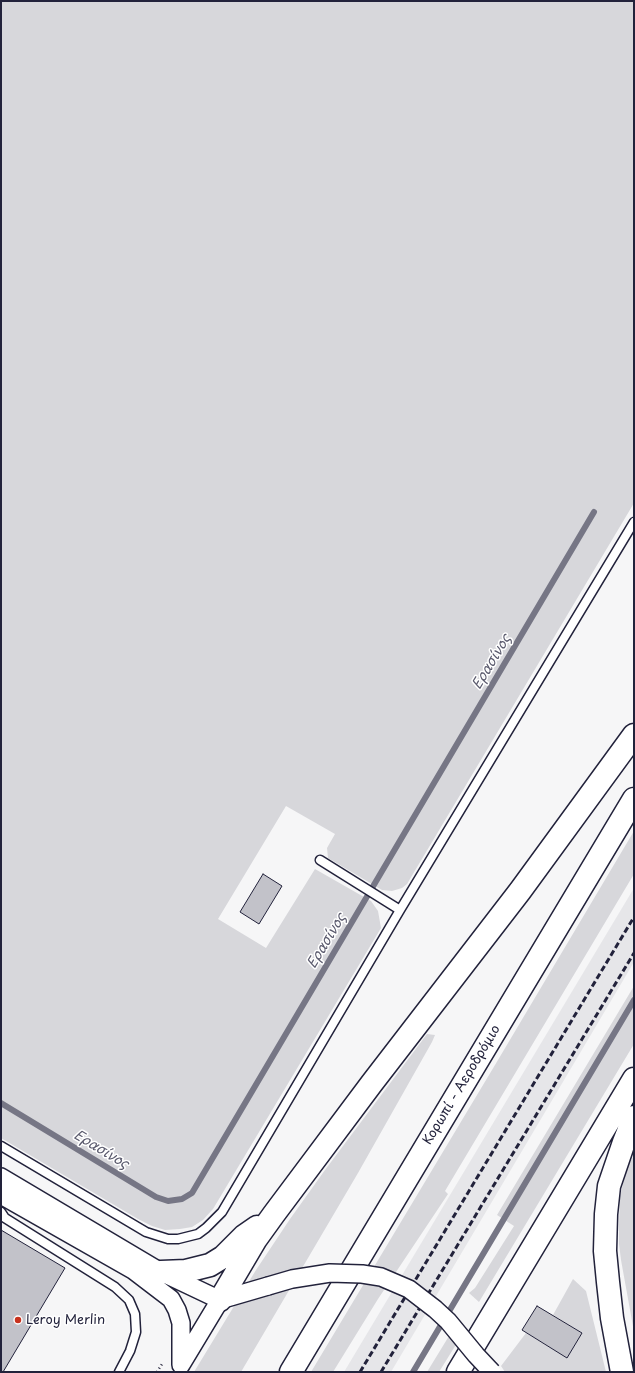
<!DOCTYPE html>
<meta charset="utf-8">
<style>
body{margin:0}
#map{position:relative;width:635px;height:1373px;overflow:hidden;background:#f6f6f7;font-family:"Playpen Sans",sans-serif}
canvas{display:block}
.frame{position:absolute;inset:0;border:2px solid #22223b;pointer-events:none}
</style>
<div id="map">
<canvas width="635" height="1373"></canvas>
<div class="frame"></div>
</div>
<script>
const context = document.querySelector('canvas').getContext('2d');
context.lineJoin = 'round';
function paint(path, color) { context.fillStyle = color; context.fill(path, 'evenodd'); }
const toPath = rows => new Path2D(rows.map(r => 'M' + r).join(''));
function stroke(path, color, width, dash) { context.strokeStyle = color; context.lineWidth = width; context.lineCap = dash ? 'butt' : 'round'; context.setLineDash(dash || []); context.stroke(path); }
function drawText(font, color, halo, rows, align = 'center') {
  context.font = font + ' "Playpen Sans",sans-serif'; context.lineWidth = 3; context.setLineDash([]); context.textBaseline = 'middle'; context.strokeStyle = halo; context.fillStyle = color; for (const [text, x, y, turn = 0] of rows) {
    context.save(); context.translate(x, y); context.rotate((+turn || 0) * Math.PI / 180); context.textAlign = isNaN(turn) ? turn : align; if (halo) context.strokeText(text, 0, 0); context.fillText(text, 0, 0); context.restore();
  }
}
paint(toPath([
 [634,888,634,962,391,1372,344,1372]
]), '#e6e6e9');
paint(toPath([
 [1,1,634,1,634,503,407,884,402,888,392,891,382,890,328,858,327,848,335,834,286,806,218,919,266,948,315,869,371,901,378,911,381,928,213,1209,203,1220,192,1227,180,1229,165,1230,152,1226,138,1219,1,1138],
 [634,831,634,874,445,1191,448,1194,378,1299,333,1372,311,1372,495,1065],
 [634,986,634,1044,479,1302,469,1293,475,1288,514,1226,497,1215],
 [427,1034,435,1035,432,1042,358,1173,241,1372,194,1372,256,1270,290,1219,325,1170],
 [634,1155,634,1332,621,1260,619,1244,619,1226,620,1196,627,1168],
 [573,1279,586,1291,606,1372,505,1372,501,1366,526,1333,566,1357,582,1333,553,1315],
 [449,1336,457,1343,439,1372,427,1372]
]), '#d7d7db');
stroke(toPath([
 [1,1103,156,1197,168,1201,182,1199,192,1193,594,512],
 [413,1372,634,1000]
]), '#767685', 6);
const building = toPath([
 [263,874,282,886,259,924,240,912,263,874],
 [1,1230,65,1268,3,1372,1,1372,1,1230],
 [537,1306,582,1333,567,1358,522,1330,537,1306]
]);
paint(building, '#c2c2c9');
stroke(building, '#22223b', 1);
const service = toPath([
 [320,860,400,910],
 [1,1146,146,1232,168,1239,178,1239,198,1234,206,1228,222,1212,400,910,634,522],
 [1,1212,5,1218,115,1287,129,1300,135,1314,136,1332,130,1351,119,1372]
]);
const minor = toPath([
 [1,1177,161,1272,220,1300,268,1286],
 [1,1195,133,1270,171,1299,177,1310,181,1323,181,1365],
 [182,1363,220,1300]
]);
const motorway = toPath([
 [161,1272,186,1271,210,1265,223,1257,244,1236,257,1227],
 [220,1300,256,1239,274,1214,372,1083,520,891,634,735],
 [291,1372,634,799],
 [458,1372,634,1079],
 [622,1372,612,1318,608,1282,605,1251,606,1214,609,1186,624,1142,634,1117]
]);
stroke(service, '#22223b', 11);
stroke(minor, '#22223b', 20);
stroke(motorway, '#22223b', 25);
stroke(toPath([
 [157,1372,162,1364]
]), '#22223b', 2.5, [1, 3]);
stroke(service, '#fff', 8);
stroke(minor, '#fff', 17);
stroke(motorway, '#fff', 22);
stroke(toPath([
 [360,1372,634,917],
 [381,1372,634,953]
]), '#22223b', 3, [6, 3]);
const minorBridge = toPath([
 [268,1286,292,1279,330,1273,362,1274,381,1277,409,1289,435,1309,448,1321,476,1355,492,1372]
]);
stroke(minorBridge, '#22223b', 20, []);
stroke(minorBridge, '#fff', 17);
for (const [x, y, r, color] of [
 [18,1320,4,"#c8321e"]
]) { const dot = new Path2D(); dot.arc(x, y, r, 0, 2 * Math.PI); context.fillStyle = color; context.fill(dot); stroke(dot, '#fff', 1.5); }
drawText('13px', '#22223b', '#fff', [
 ["Κορωπί - Αεροδρόμιο",462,1085,-59]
]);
drawText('13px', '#22223b', '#fff', [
 ["Leroy Merlin",26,1320]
], 'left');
drawText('italic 14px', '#5a5a6d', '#fff', [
 ["Ερασίνος",492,662,-59],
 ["Ερασίνος",327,941,-59],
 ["Ερασίνος",101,1150,31]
]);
</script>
